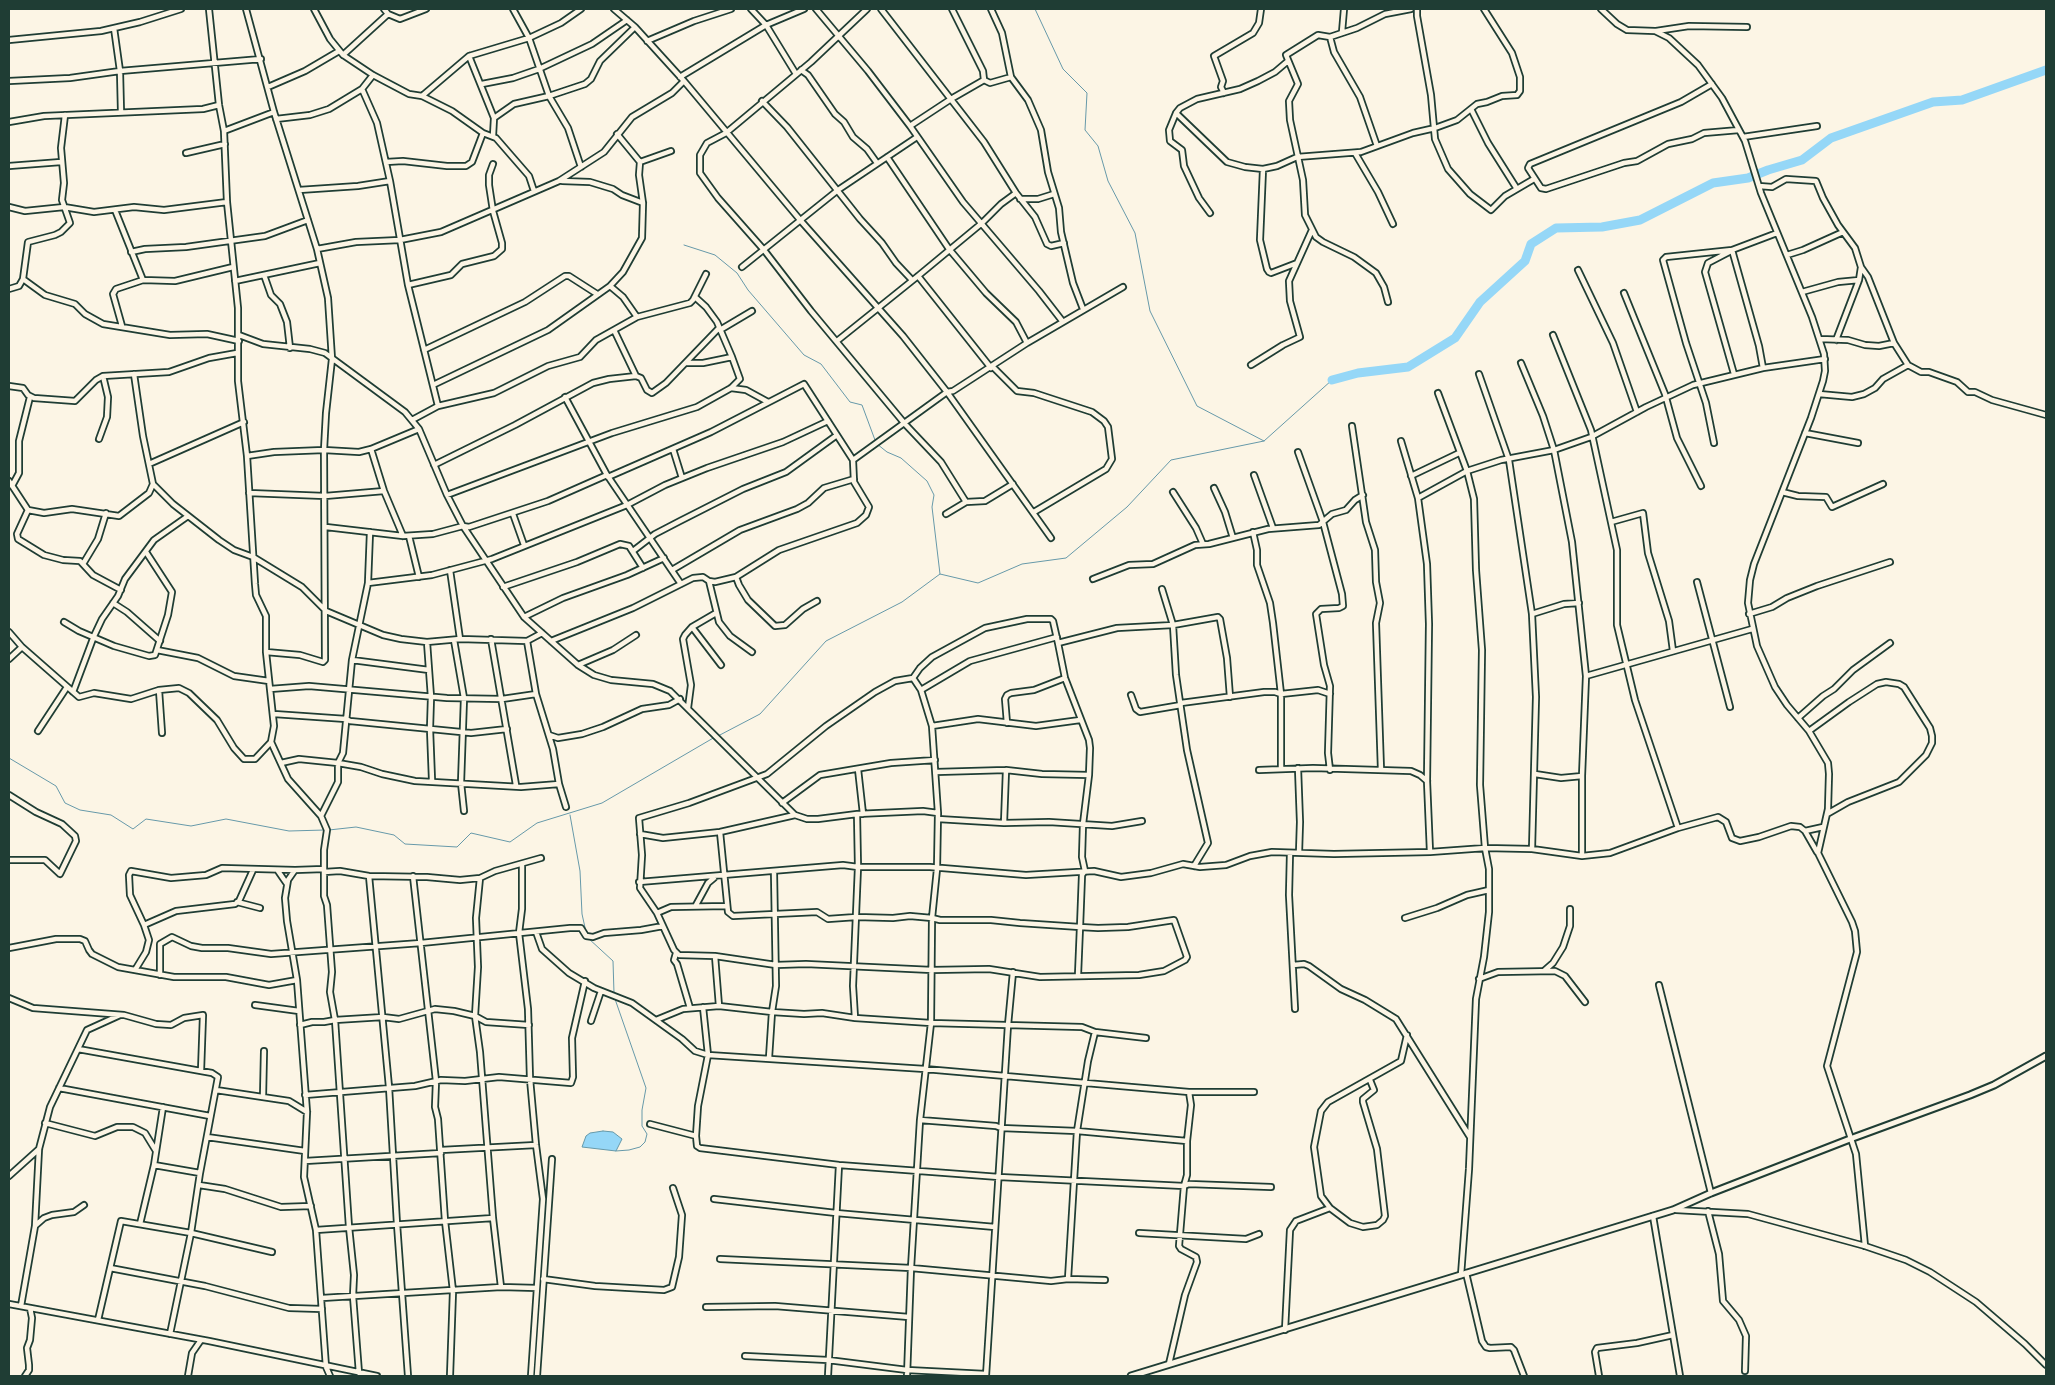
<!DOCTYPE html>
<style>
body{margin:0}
#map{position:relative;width:2055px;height:1385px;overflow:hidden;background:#fcf5e5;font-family:"Balsamiq Sans",sans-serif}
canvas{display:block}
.frame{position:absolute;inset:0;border:10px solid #1f3d34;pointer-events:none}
</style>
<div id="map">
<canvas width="2055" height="1385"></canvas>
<div class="frame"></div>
</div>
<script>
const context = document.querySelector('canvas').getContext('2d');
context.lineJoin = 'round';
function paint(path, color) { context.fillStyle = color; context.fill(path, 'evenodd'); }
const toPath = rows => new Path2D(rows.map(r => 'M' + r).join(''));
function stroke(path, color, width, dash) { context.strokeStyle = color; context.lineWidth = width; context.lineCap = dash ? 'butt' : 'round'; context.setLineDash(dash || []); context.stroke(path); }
const water = toPath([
 [603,1131,613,1132,622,1139,616,1151,582,1147,586,1136,590,1133,603,1131]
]);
paint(water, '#95d7f7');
stroke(water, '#6699a9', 1);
stroke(toPath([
 [1035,9,1063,69,1087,93,1085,130,1098,146,1108,181,1135,233,1150,311,1197,406,1264,441],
 [684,245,715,255,737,273,748,290,804,355,821,364,850,402,862,405,875,440],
 [877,444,887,452,901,458,927,481,934,495,932,507,940,574],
 [718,736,760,714,826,641,902,602,940,574,978,583,1022,564,1066,558,1127,507,1171,460,1264,441,1332,380],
 [9,758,56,786,65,803,80,810,111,815,133,829,146,819,191,826,226,819,289,831,325,830],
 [570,815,580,871,582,914,586,932],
 [329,830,356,827,394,835,405,844,457,847,471,833,510,842,537,823,602,803,715,737],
 [588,938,613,961,614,993],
 [615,999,646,1088,642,1110,642,1126,647,1134,645,1142,640,1147,629,1150,616,1151]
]), '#6699a9', 1);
stroke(toPath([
 [1332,380,1358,373,1408,367,1455,338,1480,302,1525,261,1531,244,1556,228,1602,227,1640,220,1713,183,1748,178,1768,170,1802,160,1831,138,1933,102,1962,100,2046,70]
]), '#95d7f7', 9);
const minor = toPath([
 [209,9,219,105,224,131,227,202,238,308,238,381,247,456,255,584,256,595,266,616,266,652,274,726,271,742,288,779,321,816,327,830,324,850,324,869,295,870,288,880,285,898,287,921,297,980,307,1112,304,1177,316,1230,326,1367,330,1376],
 [246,9,274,112,317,249,328,298,332,359,326,413,324,450,325,660,323,662,300,655,266,652],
 [314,9,330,39,343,55,373,75,409,94,422,96,452,111,483,133,496,138,529,176,534,191],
 [384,9,388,14,400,19,426,9],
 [513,9,529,38,549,96,568,128,581,167],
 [751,9,766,25,796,74],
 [816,9,868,71,910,126,963,202,1039,291,1063,322],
 [867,9,811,62,726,133,707,143,700,155,700,173,718,198,764,250,811,311,905,424,941,462,966,502],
 [881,9,984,142,1016,193,1035,217,1047,244,1051,246,1064,243],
 [952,9,983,71,984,80],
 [991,9,1002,33,1011,77,1028,100,1041,130,1048,172,1059,208,1061,232,1073,283,1083,309],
 [1417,9,1417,16,1431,95,1435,139,1448,169,1470,194,1491,210,1505,196,1534,179],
 [1601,9,1617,24,1627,30,1655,31,1669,38,1698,65,1722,98,1745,141,1761,193,1812,317,1824,354,1825,371,1823,381,1811,418,1754,564,1750,580,1748,603,1757,646,1775,687,1787,705,1809,731,1828,763,1829,774,1828,809,1818,853,1852,922,1855,931,1857,952,1827,1066,1856,1154,1865,1246],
 [114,28,120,71,121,112],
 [1656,31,1689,26,1747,27],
 [1342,32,1344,9],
 [1330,37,1334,52,1360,97,1377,146],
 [9,40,101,31,140,22,181,9],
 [647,41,694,21,731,9],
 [343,55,388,14],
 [469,56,494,118,493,136],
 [801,70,808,75,835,114,844,122,853,137,867,149,877,163],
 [680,77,766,25,804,9],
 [984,80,990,83,1011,77],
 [9,81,70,78,120,71,261,59],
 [482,84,513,78,539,69,592,44,627,20],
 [1712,84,1681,102,1530,164,1528,168,1541,188,1546,189,1624,163,1637,161,1668,144,1692,139,1704,133,1739,130],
 [268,87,305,71,339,51],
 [362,89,377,123,390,181,408,285,438,406],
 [1224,93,1221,87,1223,81,1214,56,1253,33,1259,23,1261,9],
 [422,96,469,56,529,38,561,23,581,9],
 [762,101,787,127,860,219,882,243,896,263,912,280],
 [1471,109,1488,143,1517,189],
 [1176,113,1227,162,1245,167,1263,169,1277,166,1297,157,1361,152,1413,133,1435,128,1457,120,1477,104,1487,102,1502,96,1517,95,1520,91,1520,77,1512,53,1484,9],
 [494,118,514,104,549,96,585,84,591,79,600,61,635,27],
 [276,119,310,115,329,109,362,89,373,75],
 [9,122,44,116,203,109,219,105],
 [910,126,951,99,984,80],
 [224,131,274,112],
 [1743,137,1817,126],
 [186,153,225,144],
 [1355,153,1378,192,1393,224],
 [887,157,949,249,986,293,1016,322,1027,343],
 [386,162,403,161,447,166,466,166,472,162,483,133],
 [640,162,671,151],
 [9,166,61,162],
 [1263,169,1260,240,1267,269,1269,272,1271,273,1297,263],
 [562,181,590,182,613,189,622,195,643,203],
 [1759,186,1772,187,1786,179,1816,181,1823,198,1838,225,1855,248,1861,267,1859,280,1836,340],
 [299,190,358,186,390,181],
 [1020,199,1038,199,1054,194],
 [9,207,25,211,64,207,94,212,134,207,164,210,227,202],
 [115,210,143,280],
 [1210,213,1199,198,1184,166,1182,150,1170,141,1169,130,1176,113,1180,108,1197,99,1240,89,1258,81,1275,72,1288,61],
 [317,249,356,242,400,240,441,232,559,181,604,152,632,117,672,93,684,81],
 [1732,250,1759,346,1763,368],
 [1731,251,1708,263,1705,272,1734,374],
 [131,252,145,249,186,247,265,236,308,220],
 [1787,255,1803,250,1843,232],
 [742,267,838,190,917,137],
 [1861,267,1868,277,1894,343,1908,365,1921,372,1929,372,1957,382,1968,392,1975,392,1992,400,2046,415],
 [1578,270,1613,343,1637,412],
 [264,275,271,295,280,304,287,322,290,348],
 [918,276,991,368],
 [23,279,45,295,75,304,85,314,103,324,170,335,207,334,239,341],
 [235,281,320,263],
 [408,285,451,275,462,264,494,256,502,249,502,243,493,211,489,185,489,175,493,164],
 [610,286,623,297,637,317],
 [9,289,19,286,23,279,28,242,55,235,61,232,70,223,62,200,64,183,61,148,65,115],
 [1802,292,1838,282,1859,280],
 [1624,293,1665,394,1677,438,1701,486],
 [1388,302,1384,287,1376,273,1354,257,1323,242,1316,237,1305,215,1303,180,1290,120,1289,101,1298,84,1286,55,1318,35,1330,37,1357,28,1385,14,1411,9],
 [122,326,113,294,116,289,143,280,175,281,233,267],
 [614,330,636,376,641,378,647,390,652,393,666,383,719,328],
 [720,330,752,311],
 [239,335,263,344,310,349,325,353,405,412,419,429,447,495,463,526,524,617,578,665,594,675,611,680,653,684,670,691,795,815,807,819,818,819,857,814,923,811,938,813],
 [1553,335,1591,430,1617,550,1617,625,1635,700,1678,828],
 [1820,339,1848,340,1865,345,1879,346,1894,343],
 [837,341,918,276,982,223,1001,204,1016,193],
 [424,350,525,302,565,276,569,276,597,294],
 [686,363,703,363,732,357],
 [1521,363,1543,416,1554,450,1572,542,1586,676,1582,776,1582,856],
 [1251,365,1283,345,1300,337,1290,301,1289,281,1312,230],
 [993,367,1017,391,1034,393,1092,412,1104,421,1108,427,1112,459,1106,469,1034,512],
 [1479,374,1509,460,1532,614,1536,697,1532,849],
 [433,385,548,330,610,286,623,272,642,238,643,203,639,175,640,162,617,134],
 [9,386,23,388,28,395,34,398,75,401,96,380,103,376,169,372,209,358,237,353],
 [731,388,746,390,768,402],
 [1438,393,1467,471,1474,499,1476,570,1482,650,1480,785,1485,848,1489,869,1489,912,1484,957,1476,999,1469,1169,1461,1275],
 [1819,394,1852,397,1864,394,1875,388,1883,379,1908,365],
 [565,397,607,475,681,584],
 [412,420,438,406,494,393,548,366,580,357,596,340,637,317,690,303,693,300,706,274],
 [1352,426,1366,522,1375,550,1376,582,1380,603,1376,623,1381,770],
 [1805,433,1858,443],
 [99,439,107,417,108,397,103,376],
 [1401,441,1418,498,1427,564,1429,624,1427,781,1430,852],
 [1714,443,1706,403,1686,343,1663,260,1666,257,1732,250,1777,233],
 [371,449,384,491,403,536],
 [673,449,682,478],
 [1298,452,1323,522,1342,594,1343,606,1339,608,1321,609,1316,614,1324,665,1330,686,1328,753,1330,770],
 [247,456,274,452,324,450,359,452,371,449,419,429],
 [149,464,244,422],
 [434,465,515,425,593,383,609,379,636,376],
 [1254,475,1273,528],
 [1411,476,1459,453],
 [608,477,711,432,804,384,853,460],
 [9,481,28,510,44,513,72,509,119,516,149,493,153,484,143,436,134,374],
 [153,484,173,504,219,540,234,550,253,557,302,587,326,611,383,635,401,639,427,642,460,639,527,641,542,633],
 [12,486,19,473,19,441,30,397],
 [1214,488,1225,512,1233,538],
 [1173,492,1196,528,1203,544],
 [1782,492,1798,496,1826,497,1832,507,1883,484],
 [249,493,325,496,384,491],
 [447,495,612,433,697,407,731,388,740,379,732,357,717,322,706,307,695,297],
 [1418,498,1467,471,1501,460,1554,450,1591,437,1646,407,1693,385,1763,368,1825,359],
 [28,510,17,534,18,539,44,555,63,560,80,561,93,575,121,590],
 [513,514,524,545],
 [946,514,966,502,985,501,1013,484],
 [1611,522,1643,513,1648,553,1669,621,1673,651],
 [326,527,403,536,433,534,463,526,469,527,548,501,607,475],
 [1253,532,1257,550,1257,565,1270,603,1273,623,1281,694,1281,769],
 [409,536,419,577],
 [1051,538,947,392,953,391,1027,343,1123,287],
 [633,551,655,534,680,521,743,489,786,472,837,435],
 [83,564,98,539,106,513],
 [450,570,460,639],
 [672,570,740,530,797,509,808,503,824,488,854,479],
 [736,577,739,585,748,600,775,626,785,625,803,609,817,601],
 [1093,579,1129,565,1153,564,1195,545,1209,544,1268,529,1319,525,1332,514,1346,510,1355,500,1363,495],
 [709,581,719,622,730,636,752,652],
 [1697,582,1730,707],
 [368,583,432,575,492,559,627,505,665,485,707,468,783,442,828,421],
 [503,587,577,562,620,544,629,546,643,568],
 [1162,589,1173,625,1176,675,1187,750,1208,843,1194,866],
 [113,603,127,612,160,641],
 [1532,614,1564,604,1579,603],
 [1749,614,1772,607,1787,598,1817,586,1890,562],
 [524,617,563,598,627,575,664,558],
 [64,622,79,631,114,646,149,656,155,655,168,615,172,592,146,552],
 [692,627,721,665],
 [9,632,22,647,79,697,94,693,131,699,159,690,179,688,189,693,217,720,234,748,244,759,255,759,271,742],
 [491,639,516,785],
 [454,640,464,698,461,783,464,811],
 [527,641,536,694,553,749,559,784,566,807],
 [551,641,633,608,693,578,703,577,709,581,715,582,736,577,779,550,857,523,866,515,869,507,854,482,853,460,947,392,903,336,801,221,684,81,635,27,614,9],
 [427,642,431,697,430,729,432,780],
 [1058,643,1117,628,1173,625,1218,617,1220,619,1227,658,1230,697],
 [157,650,198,658,234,676,269,681],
 [9,659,22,647],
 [352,660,429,670],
 [578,665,613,650,636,635],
 [1586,676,1752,629],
 [270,689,309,686,447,698,502,699,536,694],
 [159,690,162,733],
 [921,690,970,661,1057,637],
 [73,692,94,636,102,619,118,596,125,579,154,540,188,516],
 [1131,695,1136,709,1140,712,1181,705],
 [1181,703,1264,692,1275,692,1281,694,1318,690,1330,694],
 [688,708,691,685,683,639,685,635,692,627,716,613],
 [274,714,346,719,350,721,471,733,507,729],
 [1798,718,1823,696,1834,689,1853,670,1890,643],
 [1007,723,1005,699,1007,695,1011,693,1034,690,1065,678],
 [932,726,978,719,1036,726,1080,720],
 [38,731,67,687],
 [1809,731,1849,702,1877,684,1886,682,1899,684,1904,687,1930,728,1932,736,1932,743,1926,755,1899,782,1848,802,1827,814],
 [549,735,558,738,582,734,603,727,642,709,669,705,680,699],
 [281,763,299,759,338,763,361,767,382,774,415,781,521,787,559,784],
 [1298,768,1300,822,1299,853],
 [858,769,863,814],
 [1259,770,1313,768,1411,771,1420,775,1427,781],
 [936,772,1006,770,1042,774,1089,775],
 [1535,774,1561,778,1582,776],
 [9,795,36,812,62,824,75,836,76,841,60,874,45,860,9,860],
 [782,803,820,775,891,763,935,760],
 [321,816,338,782,338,763,343,753,352,660,368,583,370,532],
 [938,819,1004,823,1049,822,1112,826,1142,821],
 [1004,823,1006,770],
 [1805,831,1823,827],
 [720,832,728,912,733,916,817,912,828,919,856,917,893,918,910,916,932,918,940,920,991,920,1020,923,1080,927,1098,928,1128,927,1174,920,1187,957,1185,960,1164,971,1139,975,1040,977,989,969,932,970,806,964,776,965,715,956,679,955,674,950,657,913,640,888,642,855,639,818,689,803,767,774,826,726,875,692,895,681,913,678,920,668,932,657,985,628,1027,619,1051,619,1053,621,1058,643,1065,678,1089,740,1090,748,1089,775,1083,824,1082,857,1085,871,1082,875,1080,927,1078,975],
 [640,834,663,838,720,832,795,815],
 [1290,853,1289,895,1295,1009],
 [522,864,522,909,519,933,528,1009,530,1079,536,1145,543,1199,531,1376],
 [324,869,324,896,327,905,332,972,330,992,335,1020,349,1227,354,1275,353,1296,359,1373],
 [278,871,287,884],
 [324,872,340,871,369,876,427,877,460,880,480,878,495,871,541,858],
 [369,876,389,1087,397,1224,408,1376],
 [413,876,436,1081,435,1107,438,1119,445,1221,453,1291,450,1376],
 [480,878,476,918,478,967,475,1016,480,1052,493,1218,501,1287],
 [639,882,843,865,858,867,930,867,1026,875,1094,871,1121,877,1151,873,1183,864,1200,867,1226,865,1250,856,1272,852,1334,854,1430,852,1485,848,1532,849,1582,856,1610,853,1678,828,1718,817,1726,822,1732,838,1740,841,1759,837,1791,826,1800,827,1805,831,1817,852],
 [237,902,260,908],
 [696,905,708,883,714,878],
 [657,913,671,907,727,906],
 [1405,918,1437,908,1467,895,1489,890],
 [144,925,176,911,235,904,239,901,253,870],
 [536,932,542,949,569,973,594,988,632,1003,682,1039,695,1051,708,1055,925,1069,1189,1092,1254,1092],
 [9,948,56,939,80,939,85,941,89,950,92,954,118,967,174,977,226,977,269,985,297,980],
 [676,953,674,960,677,964,690,1008],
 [715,956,719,1006],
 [1293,965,1304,964,1309,966,1341,989,1365,1000,1396,1019,1470,1137],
 [135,970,146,952,149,940,144,925,130,895,129,875,131,871,171,878,206,875,222,868,295,870],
 [1545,970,1553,963,1563,947,1570,926,1570,909],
 [160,975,160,944,172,937,191,946,202,948,228,948,271,954,421,943,570,928,581,928,586,936,593,937,604,933,641,930,663,926],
 [1479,979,1498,972,1555,971,1565,976,1585,1002],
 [1659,985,1711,1193],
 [9,998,33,1008,124,1015,156,1024,171,1025,184,1018,203,1015,201,1071],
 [255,1005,299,1011],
 [703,1007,708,1055,698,1106,696,1136,697,1146,700,1148,839,1165,999,1177,1184,1186,1189,1184,1271,1187],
 [855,1018,853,986,858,867,857,814],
 [656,1020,683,1009,719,1006,772,1012,804,1014,822,1013,855,1018,931,1023,1082,1027,1095,1032,1146,1038],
 [591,1021,601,991],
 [300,1025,312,1022,324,1022,335,1020,383,1017,399,1019,435,1009,454,1011,475,1016,486,1022,529,1025],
 [78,1049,212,1073,218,1077,200,1173,191,1233,170,1334],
 [769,1058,772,1012,776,986,774,872],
 [1370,1080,1374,1090,1363,1099,1363,1102,1377,1149,1385,1216,1383,1220,1377,1225,1363,1227,1350,1223,1330,1208,1321,1196,1314,1147,1321,1111,1328,1102,1401,1061,1407,1035],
 [59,1088,210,1116],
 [216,1090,289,1101,307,1112],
 [305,1095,415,1086,441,1080,465,1081,499,1077,571,1083,573,1077,572,1038,585,981],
 [263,1097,264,1051],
 [920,1120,996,1126,1001,1128,1077,1131,1187,1141],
 [45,1123,95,1136,117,1127,133,1127,145,1133,156,1151],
 [650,1124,696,1136],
 [207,1137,305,1151],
 [441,1150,536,1145],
 [305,1161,441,1153],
 [154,1165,200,1173],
 [9,1176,39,1149],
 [199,1185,225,1189,281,1207,311,1206],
 [714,1199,836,1213,995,1227],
 [1676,1210,1748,1214,1865,1246,1906,1260,1930,1272,1976,1302,2025,1344,2046,1365],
 [1708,1211,1719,1254,1723,1301,1739,1320,1746,1336,1745,1371],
 [1653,1216,1680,1376],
 [140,1224,154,1165,163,1107],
 [36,1225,44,1218,52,1215,74,1212,84,1205],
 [316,1230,493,1218],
 [1139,1233,1246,1239,1259,1234],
 [720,1259,911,1268,1051,1281,1068,1279,1105,1280],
 [110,1268,205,1286,289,1308,322,1309],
 [1466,1273,1482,1341,1486,1347,1490,1348,1511,1347,1514,1350,1524,1376],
 [543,1279,595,1286,664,1290,672,1287,679,1257,682,1215,673,1188],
 [1068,1279,1077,1131,1088,1061,1095,1032],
 [322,1298,501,1287,537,1288],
 [9,1304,209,1341,377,1376],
 [21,1306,35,1226,39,1149,50,1107,87,1030,120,1015],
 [706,1307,775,1306,909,1317],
 [98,1320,121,1221,191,1233,272,1252],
 [1285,1330,1290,1230,1296,1221,1330,1208],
 [745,1356,828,1360,907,1370,986,1374],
 [1169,1364,1185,1295,1197,1262,1196,1257,1181,1249,1179,1246,1184,1186,1187,1175,1187,1141,1191,1105,1189,1092],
 [25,1376,29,1370,29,1365,27,1348,30,1340,32,1318,30,1308],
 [188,1376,192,1353,201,1340],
 [537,1376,552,1159],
 [828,1376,839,1165],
 [907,1376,911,1268,920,1120,931,1023,932,918,937,869,938,813,932,726,921,690,913,678],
 [986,1376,1008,1025,1013,972],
 [1599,1376,1595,1352,1597,1348,1637,1343,1673,1335]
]);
const tertiary = toPath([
 [1131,1376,1673,1210,1711,1193,1850,1139,1970,1095,1994,1085,2046,1056]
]);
stroke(minor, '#1f3d34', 8);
stroke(tertiary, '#1f3d34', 9);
stroke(minor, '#fcf5e5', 4.5);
stroke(tertiary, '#fcf5e5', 5);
</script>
